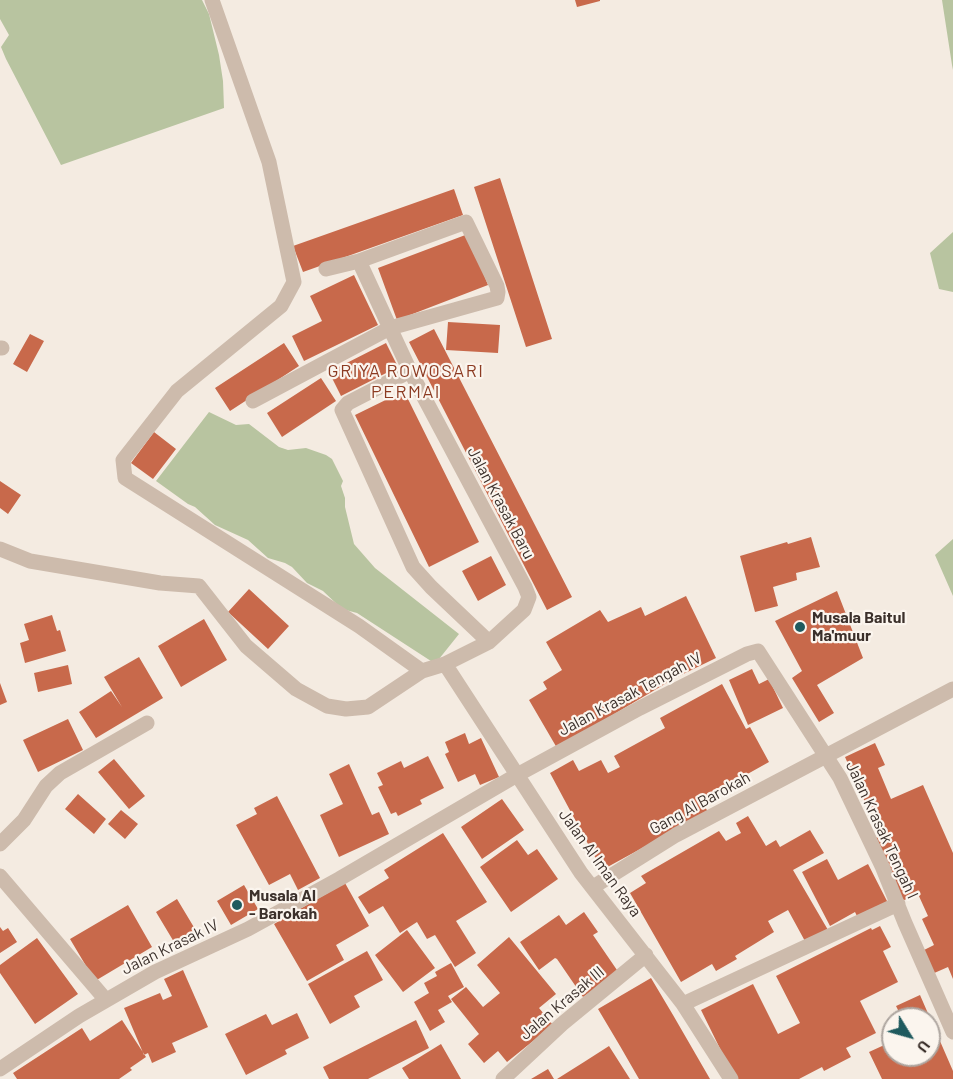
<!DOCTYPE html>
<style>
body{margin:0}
#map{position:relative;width:953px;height:1079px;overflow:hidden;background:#f4ebe1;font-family:Barlow,sans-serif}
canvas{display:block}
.north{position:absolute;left:881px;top:1007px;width:60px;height:60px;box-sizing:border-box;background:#fbf5ee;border:2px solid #aea6a0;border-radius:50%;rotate:127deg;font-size:16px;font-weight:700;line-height:24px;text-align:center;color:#3b302b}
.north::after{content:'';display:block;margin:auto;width:21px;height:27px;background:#1f5a5e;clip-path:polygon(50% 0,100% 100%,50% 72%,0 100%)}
</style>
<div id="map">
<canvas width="953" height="1079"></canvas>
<div class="north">U</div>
</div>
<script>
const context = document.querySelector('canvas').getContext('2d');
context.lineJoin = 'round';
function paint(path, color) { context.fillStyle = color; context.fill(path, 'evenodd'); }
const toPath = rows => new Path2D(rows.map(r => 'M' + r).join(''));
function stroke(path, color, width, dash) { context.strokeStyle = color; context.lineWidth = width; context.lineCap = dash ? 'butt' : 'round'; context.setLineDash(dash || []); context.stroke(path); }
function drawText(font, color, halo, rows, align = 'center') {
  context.font = font + ' Barlow,sans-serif'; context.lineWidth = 4.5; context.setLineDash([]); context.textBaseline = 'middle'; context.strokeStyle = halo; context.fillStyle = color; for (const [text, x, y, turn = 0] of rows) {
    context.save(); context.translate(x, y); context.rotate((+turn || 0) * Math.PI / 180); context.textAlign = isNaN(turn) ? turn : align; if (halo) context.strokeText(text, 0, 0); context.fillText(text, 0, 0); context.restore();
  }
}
paint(toPath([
 [0,0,202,0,209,14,219,55,223,81,224,108,61,165,6,59,1,47,9,35,0,19],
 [942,0,953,0,953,70,952,65],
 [953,232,953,292,939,289,930,253],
 [209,412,236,425,249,424,279,447,288,450,306,448,326,455,332,459,343,481,341,486,345,498,345,507,354,544,375,568,459,634,439,659,434,663,357,613,342,609,323,591,307,583,292,567,285,563,268,558,248,540,215,525,195,507,188,504,156,481],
 [953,539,953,596,935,555]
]), '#b8c4a0');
paint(toPath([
 [575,0,600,0,600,1,577,7],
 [500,178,552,339,526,347,474,187],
 [454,189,463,215,303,272,293,246],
 [468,234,488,285,397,320,378,268],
 [354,275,378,325,304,361,292,336,322,321,310,296],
 [448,322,500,325,498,353,446,350],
 [434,329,572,597,547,610,409,342],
 [30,334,44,341,27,372,13,364],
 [284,343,299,366,230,411,215,388],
 [386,343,398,367,341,396,329,372],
 [321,378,336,401,282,437,267,413],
 [404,391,479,542,429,567,355,415],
 [154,432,176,449,153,479,131,463],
 [0,481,21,495,8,514,0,508],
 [811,537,820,567,796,573,797,580,773,587,778,606,755,612,740,556,787,542,788,544],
 [491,556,506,585,478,601,462,571],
 [249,589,289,626,268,649,228,612],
 [837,591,863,658,817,685,834,713,819,722,792,678,802,671,775,621],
 [686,596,716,658,675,678,557,748,529,700,547,689,543,682,562,670,546,642,600,610,608,622,641,607,645,616],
 [52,615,57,631,60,630,66,651,25,663,20,643,29,640,24,624],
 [204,619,227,660,181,687,158,646],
 [139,657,163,698,96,738,79,712,111,691,122,707,104,677],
 [68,665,72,684,38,692,34,673],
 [752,669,759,684,769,679,783,708,748,725,729,680],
 [0,683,7,702,0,705],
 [722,684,746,729,750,727,769,762,701,800,708,812,602,870,550,773,573,760,579,771,601,760,608,773,620,767,614,756,665,728,660,718],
 [68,719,83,750,38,772,23,740],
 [465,733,469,744,481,738,499,777,480,785,475,774,458,782,445,754,449,752,445,742],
 [875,743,885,765,878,768,891,799,923,785,953,853,953,979,948,967,932,974,922,951,934,945,922,919,928,916,918,894,902,901,873,839,880,836,845,757],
 [428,756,444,788,420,800,422,804,398,816,396,812,391,814,378,787,383,785,377,773,401,761,404,768],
 [114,759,145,796,129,809,98,772],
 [349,764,372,815,379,812,389,834,339,857,320,815,343,804,329,774],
 [78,794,106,819,94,834,65,809],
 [277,796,320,878,298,890,290,874,269,885,236,825,257,814,254,808],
 [502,799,524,830,482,859,461,827],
 [121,810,138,824,125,839,108,824],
 [748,816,766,846,776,840,780,847,810,830,824,853,793,870,828,930,806,943,788,910,768,921,774,932,735,956,737,959,716,971,712,964,681,982,630,893,646,883,641,876,719,831,726,841,741,833,736,823],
 [443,833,487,902,456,921,476,953,455,967,435,935,427,939,417,922,400,933,383,906,369,914,358,897,389,878,384,870],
 [517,840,528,855,537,849,558,879,511,912,480,867],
 [827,859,838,880,868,864,888,903,858,918,855,912,830,926,802,872],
 [345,883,369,926,336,945,344,960,307,981,274,924],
 [244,885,258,909,231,925,217,901],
 [177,899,198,934,177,947,156,912],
 [128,905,152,947,95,981,70,939],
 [584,912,598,932,593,935,619,973,583,997,557,959,555,958,539,970,520,942,559,915,566,925],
 [880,926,891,947,883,951,898,982,860,1001,876,1033,846,1048,851,1057,824,1071,822,1067,799,1079,735,1079,701,1010,753,984,778,1034,800,1023,776,976,871,928,872,930],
 [0,927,3,931,8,928,17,942,0,953],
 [407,930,435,968,403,992,375,955],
 [509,937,556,994,539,1008,553,1025,507,1062,498,1051,484,1063,468,1044,479,1034,451,999,466,987,483,1007,500,993,477,965],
 [37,938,78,994,35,1024,0,973,0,965],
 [367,951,383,980,354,996,360,1007,330,1024,308,984],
 [451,963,464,987,448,996,452,1002,438,1010,445,1022,430,1031,414,1002,429,993,424,983,437,976,435,972],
 [183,970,208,1027,172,1043,176,1052,152,1063,148,1053,144,1055,124,1008,160,993,163,1000,172,996,164,979],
 [651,978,673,1015,710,1079,639,1079,620,1046,598,1009],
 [920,995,953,1071,953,1079,882,1079,869,1052,893,1041,893,1055,929,1055,929,1019,896,1019,895,1016,900,1014,896,1006],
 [297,1013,309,1038,285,1050,287,1054,246,1075,225,1034,266,1014,272,1025],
 [122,1020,146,1057,130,1068,132,1070,119,1079,17,1079,13,1073,82,1028,90,1041],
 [416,1020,429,1048,368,1079,329,1079,323,1067],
 [441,1044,461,1079,409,1079,402,1068],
 [609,1046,630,1079,557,1079,584,1062],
 [548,1069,554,1079,531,1079]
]), '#c8694b');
stroke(toPath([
 [212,0,269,162,294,282,281,306,177,391,123,460,125,478,359,626,422,671],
 [326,269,359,261],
 [0,348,2,348],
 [410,371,348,403,342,410,413,567,431,587,489,642],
 [0,549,30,561,160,583,199,586,246,646,296,689,327,706,346,709,368,707,422,671,445,664,489,642,524,610,529,597,525,587,410,371,390,328,359,261,466,222,497,286,498,292,497,298,390,328,253,401],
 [445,664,581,873,683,1004,731,1079],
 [0,844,24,820,46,786,60,773,147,723],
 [0,876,106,1000],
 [593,887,676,835,953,689],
 [683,1004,898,904],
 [0,1069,79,1016,155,972,248,929,339,879,517,775,640,708,747,654,758,651,840,778,882,866,905,923,953,1032],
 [503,1079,562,1024,646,955]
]), '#cdbbac', 15);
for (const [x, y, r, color] of [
 [800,627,6,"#1f5a5e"],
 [237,905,6,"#1f5a5e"]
]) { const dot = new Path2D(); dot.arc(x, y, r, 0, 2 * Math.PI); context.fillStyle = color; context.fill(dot); stroke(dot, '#fbf5ee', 2); }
drawText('16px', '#3b302b', '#fbf5ee', [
 ["Jalan Krasak Baru",501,503,62],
 ["Jalan Krasak Tengah IV",630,694,-28],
 ["Gang Al Barokah",700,803,-29],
 ["Jalan Krasak Tengah I",882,830,65],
 ["Jalan Al Iman Raya",600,863,54],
 ["Jalan Krasak IV",170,947,-26],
 ["Jalan Krasak III",562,1003,-40]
]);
drawText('bold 16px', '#3b302b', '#fbf5ee', [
 ["Musala Baitul",812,618],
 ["Ma'muur",812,636],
 ["Musala Al",249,896],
 ["- Barokah",249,914]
], 'left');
context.letterSpacing = '1.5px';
drawText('18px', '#8c3b22', '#fbf5ee', [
 ["GRIYA ROWOSARI",406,371],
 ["PERMAI",406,392]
]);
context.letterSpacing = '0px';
</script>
